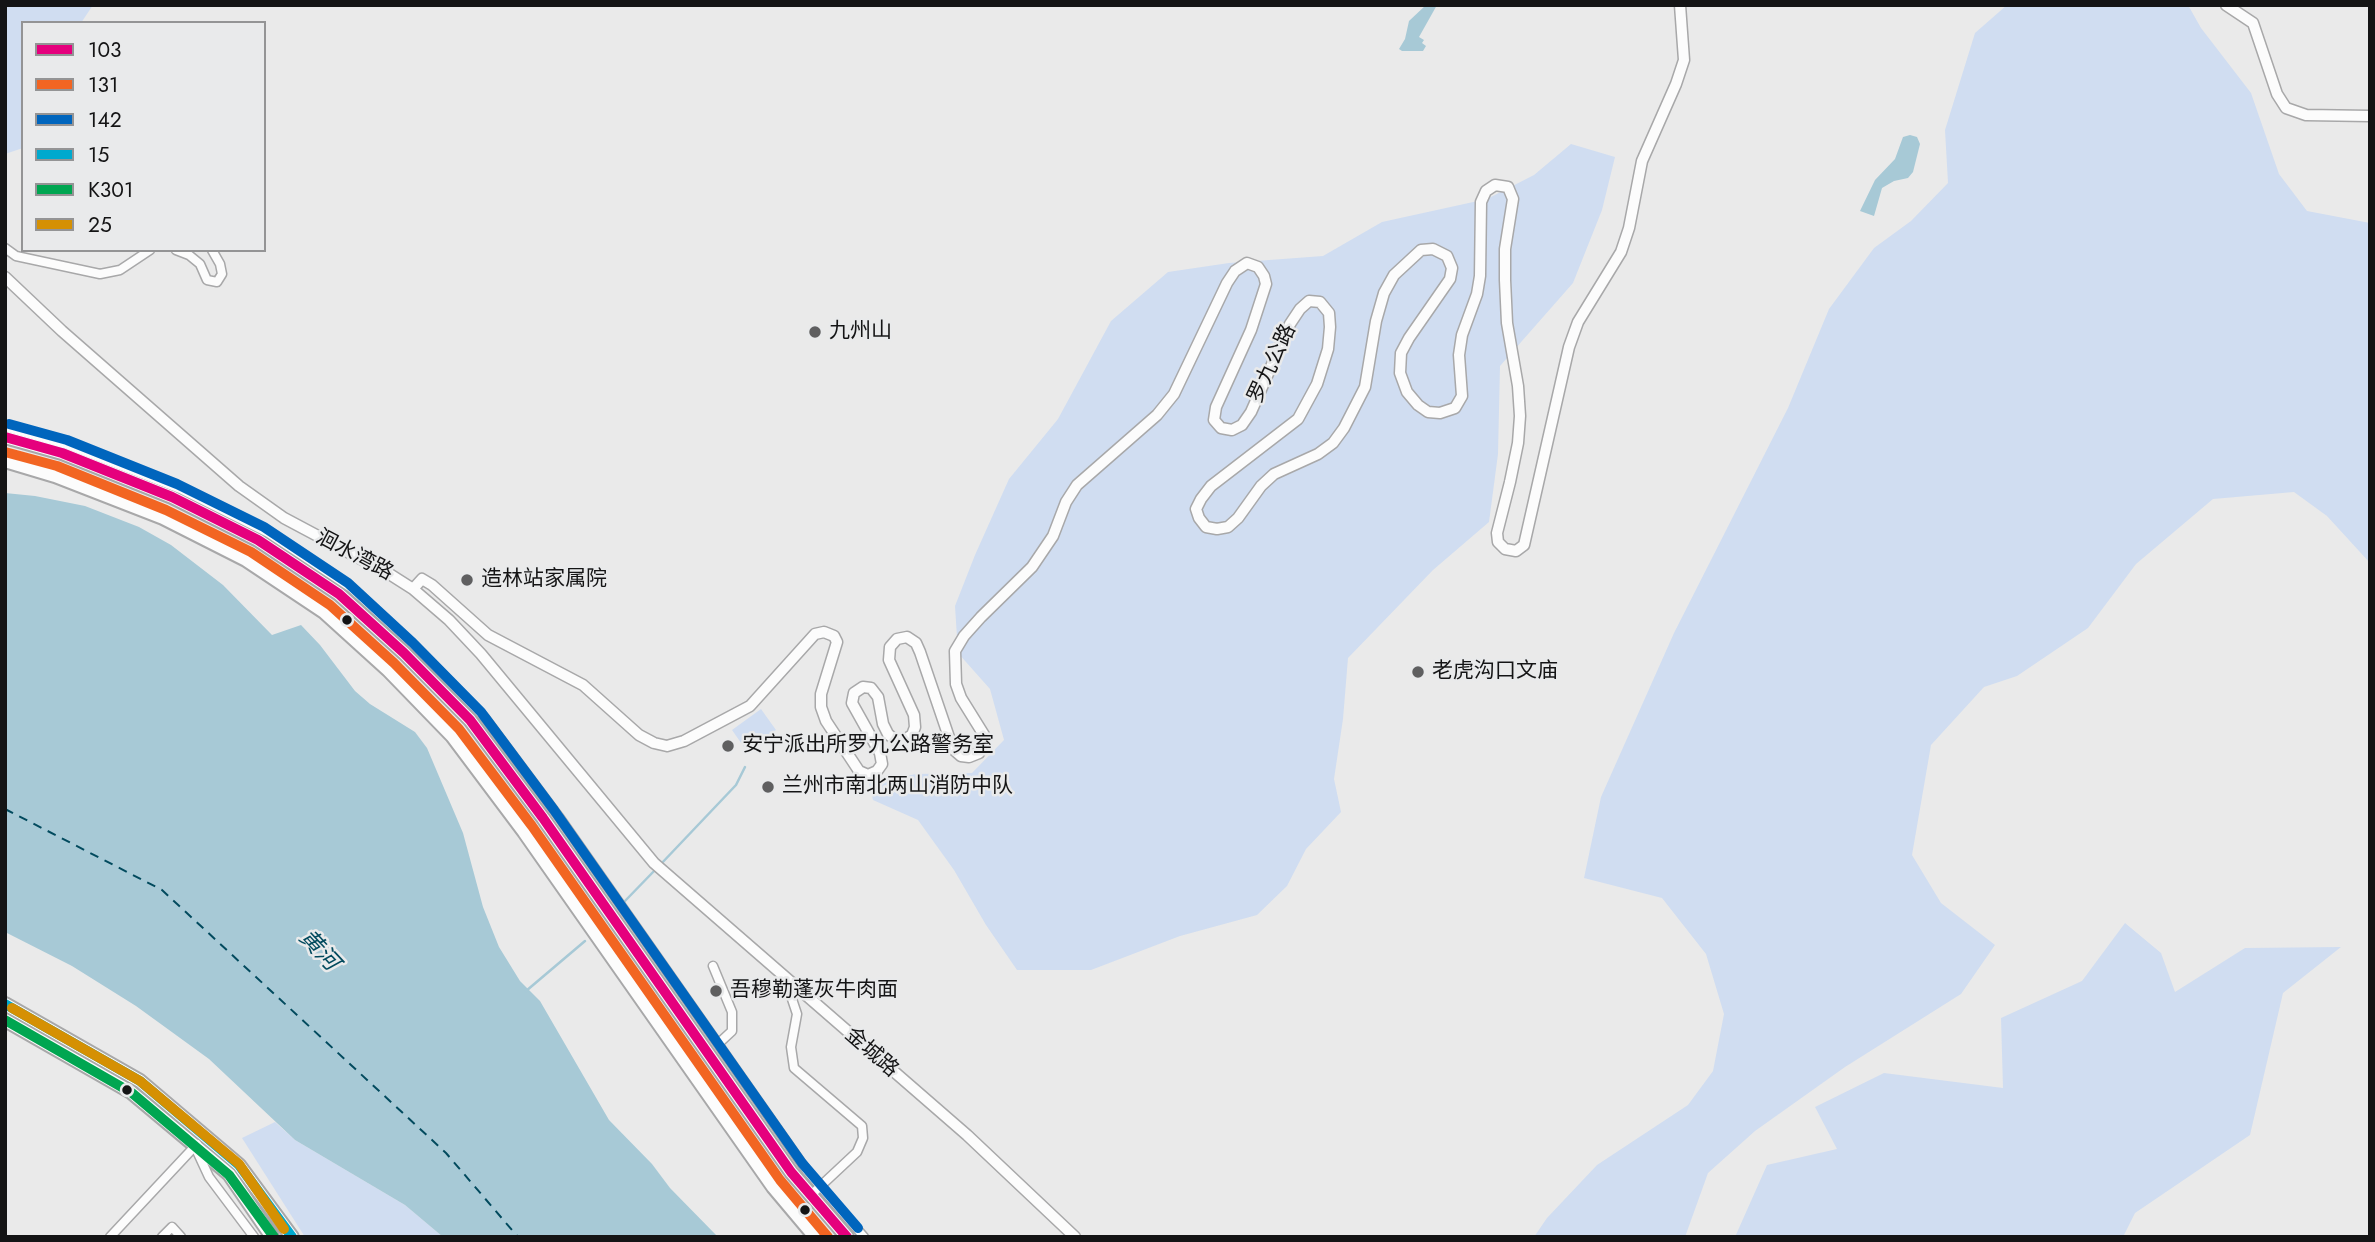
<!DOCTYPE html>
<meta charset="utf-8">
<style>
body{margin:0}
#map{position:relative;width:2375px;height:1242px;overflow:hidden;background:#eaeaea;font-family:Jost,sans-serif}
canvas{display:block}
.frame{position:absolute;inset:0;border:7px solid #141415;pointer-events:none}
.legend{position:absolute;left:21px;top:21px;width:245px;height:231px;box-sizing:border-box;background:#e9eaeb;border:2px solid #949495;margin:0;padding:9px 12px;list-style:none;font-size:21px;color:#141415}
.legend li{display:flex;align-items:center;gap:14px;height:35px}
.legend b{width:35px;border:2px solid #949495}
</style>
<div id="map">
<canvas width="2375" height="1242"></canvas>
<div class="frame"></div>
<ul class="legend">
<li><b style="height:9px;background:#e5007d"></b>103</li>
<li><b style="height:9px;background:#f26522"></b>131</li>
<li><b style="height:9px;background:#0065bd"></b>142</li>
<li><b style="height:9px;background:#00a9ce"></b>15</li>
<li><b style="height:9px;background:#00a651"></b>K301</li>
<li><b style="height:9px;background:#d59003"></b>25</li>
</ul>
</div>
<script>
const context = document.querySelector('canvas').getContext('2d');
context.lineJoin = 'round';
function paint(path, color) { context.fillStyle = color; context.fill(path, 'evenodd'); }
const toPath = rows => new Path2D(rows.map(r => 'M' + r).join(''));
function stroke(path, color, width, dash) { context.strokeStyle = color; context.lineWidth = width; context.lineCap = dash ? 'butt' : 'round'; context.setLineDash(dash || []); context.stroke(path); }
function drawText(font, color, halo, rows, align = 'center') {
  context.font = font + ' Jost,"Noto Sans SC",sans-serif'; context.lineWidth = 5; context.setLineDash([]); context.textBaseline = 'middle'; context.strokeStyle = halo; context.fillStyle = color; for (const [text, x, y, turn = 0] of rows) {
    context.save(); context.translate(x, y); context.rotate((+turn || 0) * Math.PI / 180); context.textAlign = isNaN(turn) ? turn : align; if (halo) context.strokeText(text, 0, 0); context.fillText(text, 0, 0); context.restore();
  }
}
paint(toPath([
 [5,5,93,5,81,23,23,23,23,148,5,154],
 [2007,5,2188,5,2201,28,2251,93,2279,174,2307,211,2370,223,2370,563,2327,516,2294,492,2213,499,2136,564,2088,628,2017,676,1984,687,1931,745,1912,855,1941,903,1995,945,1961,994,1845,1067,1755,1131,1708,1173,1685,1237,1534,1237,1547,1218,1597,1165,1688,1105,1713,1071,1724,1014,1706,954,1662,898,1584,878,1601,797,1674,633,1788,408,1829,309,1874,248,1911,221,1948,183,1945,130,1975,33],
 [1571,144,1615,157,1602,210,1573,283,1500,366,1498,454,1489,522,1433,570,1348,658,1343,719,1334,779,1341,812,1306,849,1287,886,1257,915,1180,936,1091,970,1017,970,986,925,954,870,918,820,873,800,869,783,916,774,972,773,1004,740,990,689,958,653,955,606,975,555,1009,479,1058,419,1111,321,1168,272,1229,263,1323,256,1382,222,1487,199,1534,175],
 [761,709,776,730,746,750,732,730],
 [2125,923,2161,953,2175,992,2245,948,2341,947,2283,993,2250,1135,2135,1213,2123,1237,1735,1237,1767,1165,1837,1149,1815,1107,1884,1073,2003,1088,2001,1018,2082,981],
 [275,1122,295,1140,405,1205,443,1237,305,1237,242,1138]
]), '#d0ddf1');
paint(toPath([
 [1426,5,1437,5,1419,37,1424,40,1422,43,1426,46,1423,51,1402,51,1399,49,1405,39,1409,21],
 [1910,135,1917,137,1920,144,1913,172,1908,178,1894,181,1882,188,1874,216,1860,211,1875,180,1895,159,1903,137],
 [5,493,35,496,85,506,139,527,171,545,223,585,272,635,301,625,320,645,355,691,370,704,415,732,427,748,463,833,483,907,499,947,520,981,540,1001,609,1120,652,1164,670,1188,718,1237,443,1237,405,1205,295,1140,209,1059,136,1006,72,966,5,932]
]), '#a7c9d6');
stroke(toPath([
 [660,865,736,785,745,767],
 [624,902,656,869],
 [526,991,585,941]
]), '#a7c9d6', 2.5);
stroke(toPath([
 [5,809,162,890,446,1153,518,1237]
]), '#024a5e', 2, [9, 7]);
const minor = toPath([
 [5,248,16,256,100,274,120,270,150,250],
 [176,250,189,255,200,264,207,280,217,282,222,274,220,264,212,250],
 [5,427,68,445,180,489,268,533,351,588,418,649,485,718,559,817,807,1171,864,1237],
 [713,966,732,1012,732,1031,718,1044],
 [785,978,797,1014,791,1047,794,1068,862,1126,863,1138,857,1152,811,1195],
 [196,1149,209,1177,254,1237],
 [110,1237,197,1144],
 [162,1237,172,1227,181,1237]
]);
const tertiary = toPath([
 [2226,5,2253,23,2277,94,2286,108,2306,115,2370,116],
 [5,277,62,331,239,486,284,518,391,575,413,589,449,620,481,654,654,863,967,1135,1075,1237],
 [413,589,422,579,432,585,488,635,583,685,639,735,654,743,667,746,684,741,750,706,815,634,824,632,834,636,837,642,821,694,821,707,826,721,859,771,868,775,877,771,882,764,880,753,852,703,854,693,863,687,871,688,878,697,883,724,888,734,895,740,904,740,912,735,915,727,914,715,889,660,890,647,897,639,907,637,916,643,920,652,953,749,961,756,969,757,979,753,983,745,984,735,961,698,956,684,955,651,964,636,981,617,1032,567,1053,536,1066,502,1077,485,1157,415,1174,394,1227,283,1235,271,1247,263,1258,267,1264,276,1266,284,1251,330,1216,407,1214,420,1221,428,1232,430,1242,425,1251,412,1290,324,1300,309,1309,301,1320,302,1329,313,1330,327,1328,349,1317,384,1298,419,1211,486,1201,499,1196,509,1199,518,1206,527,1217,529,1228,527,1238,518,1261,486,1274,474,1318,454,1333,443,1344,428,1365,387,1376,321,1384,293,1394,275,1421,250,1433,249,1447,256,1452,268,1450,279,1409,338,1401,353,1400,373,1407,392,1418,405,1428,412,1440,413,1455,408,1462,396,1459,355,1462,335,1477,294,1480,276,1481,202,1486,191,1495,185,1508,187,1513,199,1505,249,1505,280,1507,323,1518,386,1520,416,1518,443,1510,482,1497,533,1498,542,1505,549,1516,551,1524,545,1569,347,1578,322,1621,252,1629,228,1642,161,1676,84,1684,60,1680,5]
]);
const primary = toPath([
 [5,437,62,453,172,497,258,540,339,594,404,653,470,720,543,818,791,1172,847,1237],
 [5,461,55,476,163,518,246,560,324,612,388,670,452,736,524,832,773,1187,815,1237]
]);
const trunk = toPath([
 [5,1004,140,1081,239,1165,292,1237],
 [5,1020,131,1092,229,1174,272,1237]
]);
stroke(minor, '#a8a8a9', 11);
stroke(tertiary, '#a8a8a9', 13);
stroke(primary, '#a8a8a9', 16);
stroke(trunk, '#a8a8a9', 16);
stroke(minor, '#fcfcfc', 8);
stroke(tertiary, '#fcfcfc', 10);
stroke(primary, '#fcfcfc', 12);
stroke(trunk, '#fcfcfc', 12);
stroke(toPath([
 [5,437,62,453,172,497,258,540,339,594,404,653,470,720,543,818,791,1172,847,1237]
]), '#e5007d', 10);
stroke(toPath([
 [5,452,57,466,166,510,251,552,330,605,394,663,459,729,532,826,780,1180,828,1237]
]), '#f26522', 10);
stroke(toPath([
 [9,424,67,440,177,484,264,527,348,583,413,643,481,712,554,810,802,1163,858,1228]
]), '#0065bd', 10);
stroke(toPath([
 [5,1004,140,1081,239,1165,292,1237]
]), '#00a9ce', 10);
stroke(toPath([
 [5,1020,132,1093,229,1175,274,1237]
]), '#00a651', 10);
stroke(toPath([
 [12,1008,140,1081,239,1164,284,1229]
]), '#d59003', 10);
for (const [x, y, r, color] of [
 [815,332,7,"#5f5f60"],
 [467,580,7,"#5f5f60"],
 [347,620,6,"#141415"],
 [1418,672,7,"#5f5f60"],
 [728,746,7,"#5f5f60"],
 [768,787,7,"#5f5f60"],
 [716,991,7,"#5f5f60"],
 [127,1090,6,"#141415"],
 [805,1210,6,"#141415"]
]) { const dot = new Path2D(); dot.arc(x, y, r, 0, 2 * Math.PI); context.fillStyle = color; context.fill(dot); stroke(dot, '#e9eaeb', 2.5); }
drawText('21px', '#141415', '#e9eaeb', [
 ["九州山",829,332],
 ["造林站家属院",481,580],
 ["老虎沟口文庙",1432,672],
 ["安宁派出所罗九公路警务室",742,746],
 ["兰州市南北两山消防中队",782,787],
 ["吾穆勒蓬灰牛肉面",730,991]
], 'left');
drawText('21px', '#141415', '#e9eaeb', [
 ["罗九公路",1273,364,-65],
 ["洄水湾路",354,556,28],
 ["金城路",871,1053,41]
]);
drawText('italic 23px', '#024a5e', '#e9eaeb', [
 ["黄河",318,951,47]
]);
</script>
